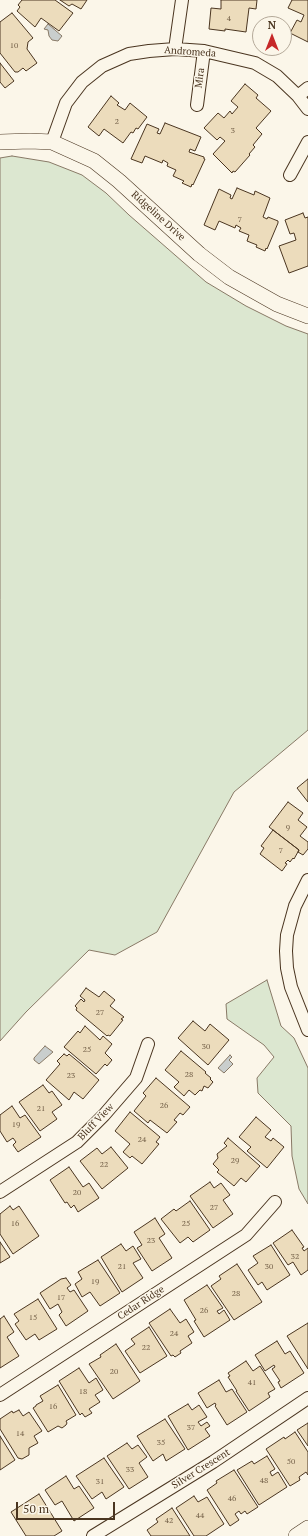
<!DOCTYPE html>
<style>
body{margin:0}
#map{position:relative;width:308px;height:1536px;overflow:hidden;background:#fbf6e9;font-family:"PT Serif",serif}
canvas{display:block}
.north{position:absolute;left:252px;top:16px;width:40px;height:40px;box-sizing:border-box;background:#fbf6e9;border:1px solid #b4a999;border-radius:50%;rotate:0deg;font-size:11px;font-weight:700;line-height:16px;text-align:center;color:#4a3520}
.north::after{content:'';display:block;margin:auto;width:14px;height:18px;background:#c62828;clip-path:polygon(50% 0,100% 100%,50% 72%,0 100%)}
.scale{position:absolute;left:16px;top:1502px;width:99px;height:18px;box-sizing:border-box;border:2px solid #4a3520;border-top:0;padding-left:5px;font-size:12px;line-height:14px;white-space:nowrap;color:#4a3520;-webkit-text-stroke:3px #fbf6e9;paint-order:stroke}
</style>
<div id="map">
<canvas width="308" height="1536"></canvas>
<div class="north">N</div>
<div class="scale">50 m</div>
</div>
<script>
const context = document.querySelector('canvas').getContext('2d');
context.lineJoin = 'round';
function paint(path, color) { context.fillStyle = color; context.fill(path, 'evenodd'); }
const toPath = rows => new Path2D(rows.map(r => 'M' + r).join(''));
function stroke(path, color, width, dash) { context.strokeStyle = color; context.lineWidth = width; context.lineCap = dash ? 'butt' : 'round'; context.setLineDash(dash || []); context.stroke(path); }
function drawText(font, color, halo, rows, align = 'center') {
  context.font = font + ' "PT Serif",serif'; context.lineWidth = 3; context.setLineDash([]); context.textBaseline = 'middle'; context.strokeStyle = halo; context.fillStyle = color; for (const [text, x, y, turn = 0] of rows) {
    context.save(); context.translate(x, y); context.rotate((+turn || 0) * Math.PI / 180); context.textAlign = isNaN(turn) ? turn : align; if (halo) context.strokeText(text, 0, 0); context.fillText(text, 0, 0); context.restore();
  }
}
const green = toPath([
 [12,156,49,162,82,175,106,193,129,215,206,282,246,306,286,326,308,334,308,730,234,792,157,932,115,955,89,950,26,1012,0,1041,0,158,12,156],
 [267,980,281,1026,294,1038,308,1068,308,1204,299,1189,292,1156,291,1126,258,1093,257,1078,274,1057,264,1045,227,1019,226,1004,267,980]
]);
paint(green, '#dce7d0');
stroke(green, '#887966', 1);
const water = toPath([
 [48,24,62,36,58,41,52,40,49,36,48,30,44,29,48,24],
 [45,1046,53,1052,39,1064,34,1060,34,1058,45,1046],
 [230,1055,232,1057,229,1060,233,1064,224,1073,218,1068,230,1055]
]);
paint(water, '#c9cecd');
stroke(water, '#887966', 1);
const building = toPath([
 [22,0,55,0,73,13,59,31,41,18,35,27,17,11,20,7,18,5,22,0],
 [60,0,87,0,81,9,72,4,69,6,60,0],
 [221,0,257,0,256,9,249,8,246,32,225,29,225,31,209,29,211,8,221,9,221,0],
 [292,0,308,0,308,42,290,33,297,20,301,22,304,15,288,8,292,0],
 [12,13,33,38,28,42,27,49,37,63,26,71,23,68,18,72,15,72,0,53,0,22,12,13],
 [0,63,14,81,5,88,0,82,0,63],
 [245,84,258,95,256,98,271,111,256,128,262,134,253,145,255,147,249,154,250,155,235,172,233,171,232,173,213,154,225,141,220,137,217,140,204,128,218,113,224,118,230,111,232,114,238,107,231,101,245,84],
 [111,96,119,103,117,105,125,110,130,103,147,117,138,129,136,128,133,133,131,132,123,143,104,129,99,136,88,127,111,96],
 [165,123,201,137,195,151,190,149,189,152,204,157,204,159,205,159,193,185,192,184,191,187,182,183,184,181,173,176,176,170,167,166,168,163,163,160,162,163,145,156,142,163,131,159,147,124,159,129,157,133,160,134,165,123],
 [237,188,254,195,255,191,270,198,263,217,267,219,268,217,278,221,278,223,267,249,266,248,265,251,256,247,257,245,247,241,249,235,239,231,241,228,236,225,235,228,219,221,215,230,204,225,219,189,231,195,230,198,232,199,237,188],
 [303,213,305,218,308,217,308,266,289,273,279,246,296,240,294,233,290,234,285,220,303,213],
 [308,779,308,802,297,788,308,779],
 [288,802,303,813,298,820,307,827,300,836,308,842,308,849,303,855,298,852,299,850,269,827,288,802],
 [273,830,299,850,294,859,293,858,290,862,288,860,285,863,287,864,282,871,260,854,264,848,261,846,273,830],
 [86,988,99,997,104,991,115,1000,110,1006,124,1017,121,1019,123,1020,110,1036,108,1035,107,1036,76,1010,77,1008,75,1006,81,999,84,1002,85,1000,80,996,86,988],
 [193,1021,205,1031,210,1024,229,1040,208,1065,178,1038,193,1021],
 [85,1026,100,1040,103,1036,112,1044,105,1053,112,1060,107,1066,105,1064,96,1074,64,1047,78,1031,80,1033,85,1026],
 [181,1051,206,1072,205,1073,211,1078,210,1079,213,1082,208,1088,204,1086,202,1091,200,1090,195,1095,189,1090,184,1096,174,1087,179,1082,165,1070,181,1051],
 [64,1054,67,1056,69,1054,81,1064,99,1080,83,1099,74,1092,69,1100,46,1080,60,1064,57,1061,64,1054],
 [156,1078,190,1107,183,1115,180,1113,174,1120,177,1122,167,1133,150,1120,148,1123,134,1111,146,1096,143,1093,156,1078],
 [43,1085,49,1093,52,1091,62,1105,52,1112,57,1119,40,1131,19,1102,43,1085],
 [12,1106,20,1118,25,1115,41,1137,18,1152,13,1145,16,1142,13,1138,7,1142,0,1131,0,1115,12,1106],
 [130,1112,160,1137,156,1142,159,1144,142,1164,132,1156,130,1158,123,1152,130,1144,115,1131,130,1112],
 [256,1117,271,1130,265,1137,271,1141,273,1138,284,1147,267,1168,247,1151,251,1147,239,1137,256,1117],
 [228,1138,260,1166,246,1182,241,1178,234,1186,217,1172,219,1170,213,1164,218,1158,217,1154,227,1146,224,1143,228,1138],
 [111,1147,128,1168,102,1189,80,1161,97,1148,102,1154,111,1147],
 [69,1167,83,1187,89,1183,99,1198,78,1212,74,1205,71,1208,67,1202,65,1203,50,1180,69,1167],
 [210,1182,214,1188,221,1183,230,1195,223,1200,233,1214,213,1228,190,1196,210,1182],
 [190,1201,210,1230,193,1242,188,1237,180,1243,161,1219,174,1209,176,1211,190,1201],
 [10,1206,13,1210,19,1206,39,1236,13,1254,0,1234,0,1214,10,1206],
 [155,1218,165,1234,159,1238,172,1258,152,1271,137,1248,142,1245,134,1232,155,1218],
 [292,1230,304,1247,302,1248,304,1251,308,1248,308,1270,301,1275,293,1262,288,1265,273,1243,292,1230],
 [0,1242,10,1257,0,1263,0,1242],
 [121,1244,126,1251,133,1246,141,1259,133,1263,143,1278,122,1292,101,1257,121,1244],
 [271,1245,290,1275,267,1290,262,1282,258,1285,248,1270,258,1263,253,1256,271,1245],
 [98,1260,120,1293,100,1306,90,1292,82,1297,75,1284,82,1279,78,1272,98,1260],
 [237,1264,262,1302,234,1320,211,1286,221,1279,219,1276,237,1264],
 [66,1278,71,1285,67,1288,70,1292,74,1290,88,1311,66,1326,59,1315,62,1312,58,1304,50,1309,40,1293,61,1279,66,1278],
 [207,1285,223,1308,217,1311,219,1314,224,1310,230,1320,204,1337,194,1321,196,1320,184,1300,207,1285],
 [38,1299,57,1329,39,1340,35,1334,26,1340,15,1324,19,1321,14,1314,38,1299],
 [170,1309,180,1323,186,1319,194,1332,188,1336,192,1343,180,1351,181,1353,175,1357,173,1355,171,1356,149,1323,170,1309],
 [4,1316,14,1332,7,1337,19,1356,0,1368,0,1319,4,1316],
 [308,1323,308,1369,287,1336,308,1323],
 [149,1327,167,1356,140,1373,125,1351,135,1344,131,1339,149,1327],
 [277,1341,285,1354,290,1351,304,1373,281,1388,278,1382,280,1381,272,1369,275,1367,274,1365,265,1371,255,1355,277,1341],
 [116,1344,140,1381,113,1399,89,1364,101,1357,100,1355,116,1344],
 [246,1361,253,1371,260,1366,275,1389,268,1393,270,1397,249,1411,236,1391,237,1391,228,1377,230,1376,228,1373,246,1361],
 [79,1368,89,1383,96,1378,103,1390,95,1395,100,1402,89,1409,92,1413,85,1417,82,1413,80,1415,59,1381,79,1368],
 [219,1380,226,1392,232,1389,247,1412,227,1425,215,1406,216,1405,215,1403,207,1408,198,1393,219,1380],
 [58,1385,76,1415,66,1421,67,1423,66,1425,62,1428,58,1426,48,1432,33,1408,36,1406,36,1405,43,1401,40,1396,58,1385],
 [188,1404,192,1410,199,1405,207,1417,198,1422,201,1426,207,1422,210,1426,205,1429,210,1436,188,1450,168,1416,188,1404],
 [19,1410,23,1416,29,1412,42,1431,34,1436,38,1443,29,1448,29,1455,22,1459,18,1458,0,1429,0,1419,12,1411,13,1413,19,1410],
 [165,1419,185,1449,166,1461,163,1454,153,1461,137,1436,165,1419],
 [308,1423,308,1446,297,1430,308,1423],
 [295,1432,308,1452,308,1475,306,1472,299,1477,300,1480,290,1486,266,1449,284,1437,285,1439,295,1432],
 [0,1436,15,1460,0,1470,0,1436],
 [127,1443,132,1449,138,1445,147,1457,139,1463,148,1477,129,1489,107,1456,127,1443],
 [267,1456,275,1469,270,1472,272,1476,278,1472,287,1487,259,1505,237,1470,252,1461,254,1464,267,1456],
 [104,1458,124,1487,106,1499,102,1492,92,1499,76,1476,104,1458],
 [234,1470,258,1507,247,1514,245,1511,241,1514,239,1511,235,1514,239,1520,230,1526,207,1490,217,1483,216,1481,234,1470],
 [66,1476,74,1489,79,1486,94,1508,74,1521,62,1501,55,1505,45,1490,66,1476],
 [39,1494,62,1531,54,1536,26,1536,11,1512,39,1494],
 [194,1496,198,1502,207,1497,224,1524,206,1536,194,1536,176,1508,194,1496],
 [172,1508,190,1536,151,1536,147,1530,158,1522,156,1519,172,1508]
]);
paint(building, '#ecdcbc');
stroke(building, '#4a3520', 1);
const minor = toPath([
 [175,49,182,0],
 [298,96,308,88],
 [197,105,204,51],
 [52,142,66,103,82,82,102,66,129,54,149,51,175,49,204,51,255,63,277,76,298,96,308,109],
 [290,175,308,142],
 [308,880,295,906,287,935,286,951,287,968,291,987,308,1030],
 [0,1192,77,1142,104,1115,136,1078,148,1044],
 [0,1395,246,1235,275,1202],
 [93,1536,213,1462,308,1398]
]);
const tertiary = toPath([
 [0,142,30,141,52,142,94,161,119,181,199,254,229,277,277,304,308,316],
 [296,1536,308,1528]
]);
stroke(minor, '#4a3520', 14);
stroke(tertiary, '#4a3520', 16);
stroke(minor, '#fbf6e9', 12);
stroke(tertiary, '#fbf6e9', 15);
drawText('8px', '#725f47', null, [
 ["4",229,19],
 ["10",14,46],
 ["2",117,122],
 ["3",233,131],
 ["7",240,220],
 ["9",288,828],
 ["7",281,851],
 ["27",100,1013],
 ["30",206,1047],
 ["25",87,1050],
 ["28",189,1075],
 ["23",71,1076],
 ["26",164,1106],
 ["21",41,1109],
 ["19",16,1125],
 ["24",142,1140],
 ["29",235,1161],
 ["22",104,1165],
 ["20",77,1193],
 ["27",214,1208],
 ["16",15,1224],
 ["25",186,1224],
 ["23",151,1241],
 ["32",295,1257],
 ["21",122,1267],
 ["30",269,1267],
 ["19",95,1282],
 ["28",236,1294],
 ["17",61,1298],
 ["26",204,1311],
 ["15",33,1318],
 ["24",174,1334],
 ["22",146,1348],
 ["20",114,1372],
 ["41",252,1383],
 ["18",83,1392],
 ["16",53,1407],
 ["37",191,1428],
 ["14",20,1434],
 ["35",161,1443],
 ["50",291,1462],
 ["33",130,1470],
 ["48",264,1481],
 ["31",100,1482],
 ["46",232,1499],
 ["44",200,1516],
 ["42",169,1521]
]);
drawText('10px', '#4a3520', '#fbf6e9', [
 ["Andromeda",190,52,4],
 ["Mira",200,78,-82],
 ["Ridgeline Drive",158,216,42],
 ["Bluff View",96,1122,-46],
 ["Cedar Ridge",141,1303,-33],
 ["Silver Crescent",201,1469,-32]
]);
</script>
